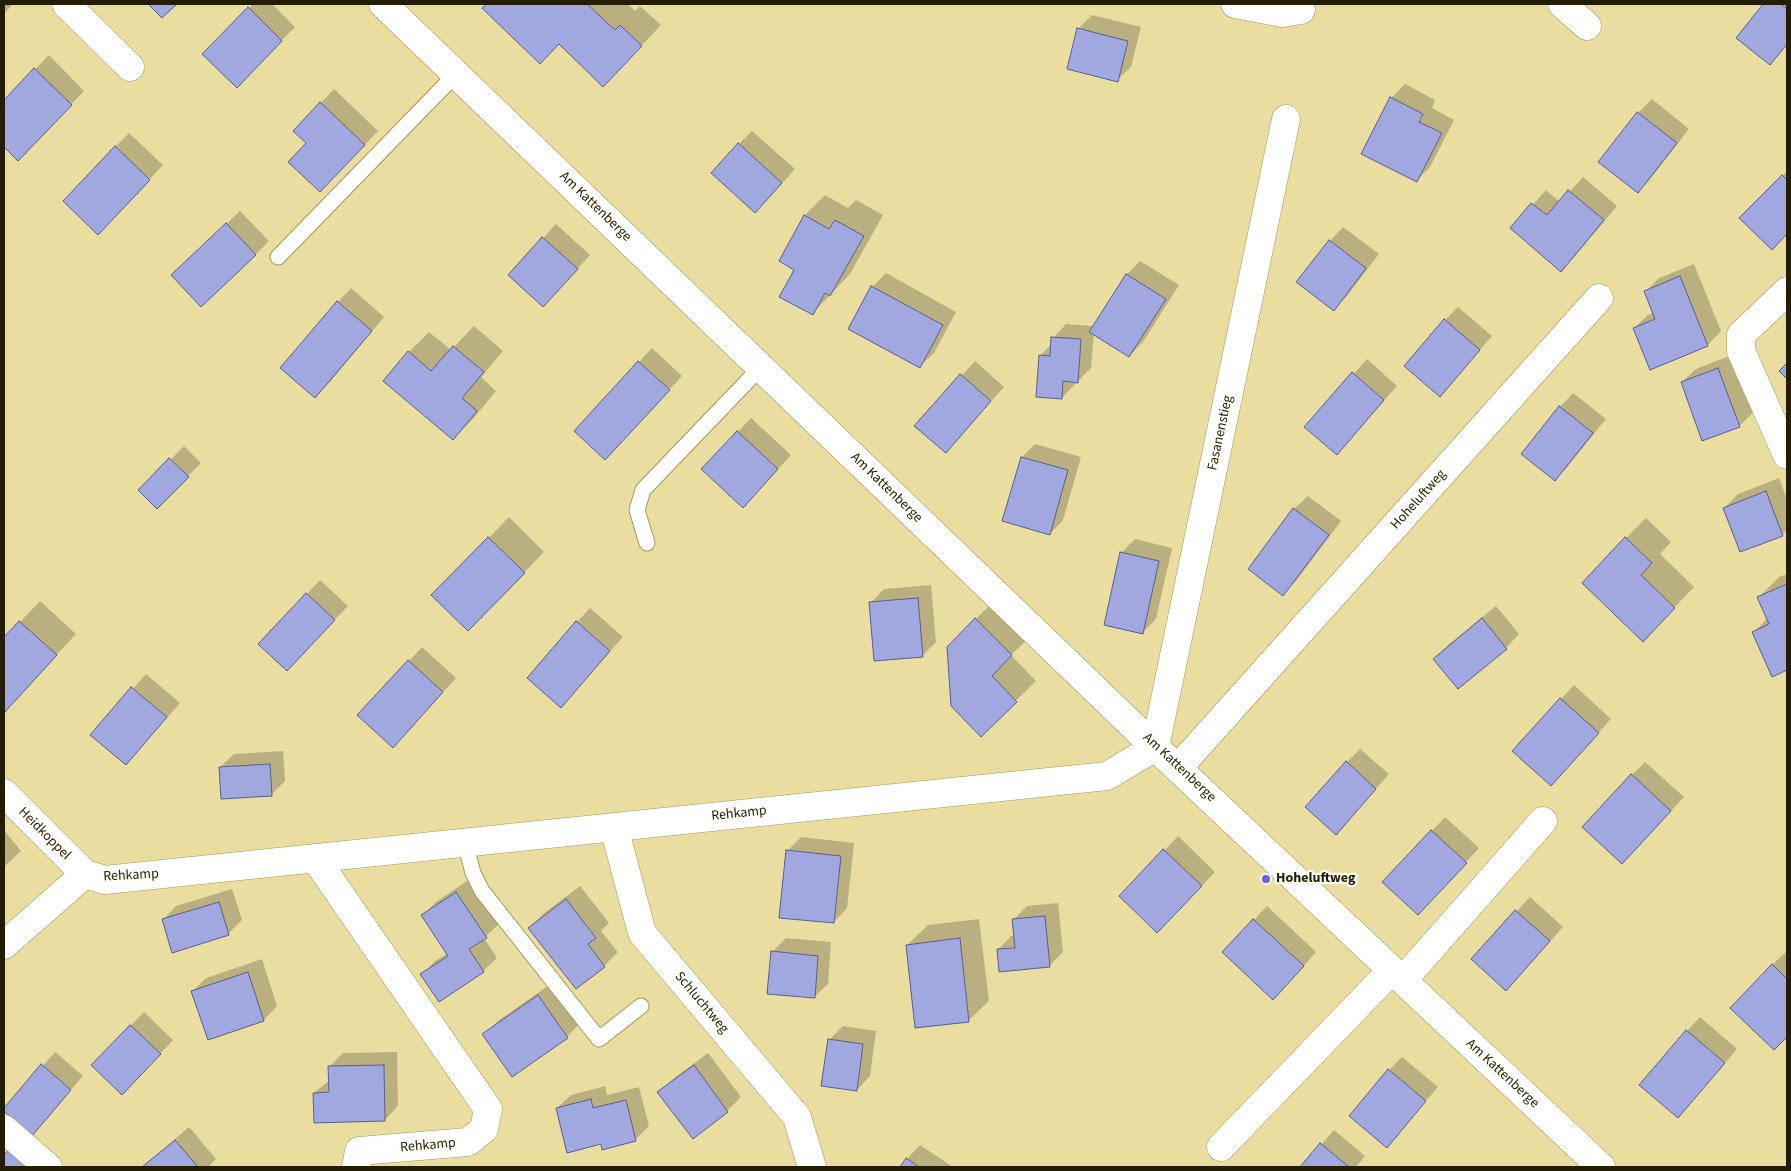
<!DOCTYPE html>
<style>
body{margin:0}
#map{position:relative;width:1791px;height:1171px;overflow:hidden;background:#e9dd9f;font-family:"Source Sans 3",sans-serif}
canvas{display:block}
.frame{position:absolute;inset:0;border:5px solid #221d04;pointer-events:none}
</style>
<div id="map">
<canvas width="1791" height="1171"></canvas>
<div class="frame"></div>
</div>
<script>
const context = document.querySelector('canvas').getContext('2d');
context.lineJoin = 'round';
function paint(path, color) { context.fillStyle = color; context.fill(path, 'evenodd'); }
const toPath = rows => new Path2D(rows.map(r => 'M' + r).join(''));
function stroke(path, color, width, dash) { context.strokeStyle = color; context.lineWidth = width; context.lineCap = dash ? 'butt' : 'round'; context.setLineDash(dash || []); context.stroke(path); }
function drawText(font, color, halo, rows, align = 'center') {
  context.font = font + ' "Source Sans 3",sans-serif'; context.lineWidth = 4.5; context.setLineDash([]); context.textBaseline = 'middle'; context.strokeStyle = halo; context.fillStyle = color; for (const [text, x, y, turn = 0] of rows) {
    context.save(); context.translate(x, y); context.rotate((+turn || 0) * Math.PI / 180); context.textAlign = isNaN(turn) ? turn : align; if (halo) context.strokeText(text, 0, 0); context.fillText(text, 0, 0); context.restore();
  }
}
paint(toPath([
 [4,4,13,4,4,14],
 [253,4,272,4,295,27,237,86,203,54],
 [488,4,628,4,635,11,640,6,661,25,623,65,559,43,484,8],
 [1764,4,1787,4,1787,45,1770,64,1737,38],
 [1092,15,1141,27,1131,67,1117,80,1078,29],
 [49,55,84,91,18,159,4,146,4,101],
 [1405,84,1435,100,1432,108,1454,120,1430,167,1416,181,1391,98],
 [334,89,378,131,334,177,307,143,321,103],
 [1652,99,1689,129,1651,178,1638,192,1638,113],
 [752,131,795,169,769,198,739,144],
 [129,133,163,165,111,220,115,147],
 [1787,171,1787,232,1772,248,1741,218],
 [1583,177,1617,206,1575,256,1561,270,1512,228,1546,190,1560,202],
 [825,195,848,208,856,200,883,215,850,274,812,314,796,269,780,260,805,215],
 [240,211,269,241,255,255,186,261],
 [556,224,590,255,557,292,510,275],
 [1343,227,1379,254,1347,296,1334,309,1298,282,1330,241],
 [1140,261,1179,285,1143,342,1129,356,1094,333,1091,368,1078,381,1076,381,1075,384,1062,398,1040,356,1052,343,1053,338,1066,324,1094,326,1127,274],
 [1694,264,1721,331,1708,345,1651,368,1634,328,1648,315,1654,312,1646,291,1659,278],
 [886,273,956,312,934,353,920,366,872,287],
 [351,288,384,317,329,383,315,396,338,302],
 [1458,307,1492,336,1440,396,1445,320],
 [474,326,503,351,481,377,496,391,473,419,453,439,409,352,429,332,451,350],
 [652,348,682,376,618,445,576,431],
 [1732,355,1753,413,1739,426,1682,382,1696,369],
 [1367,359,1397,386,1337,453,1306,426],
 [975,361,1004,387,945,452,916,426],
 [1573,393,1606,419,1568,466,1555,480,1560,407],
 [751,418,791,455,756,493,703,469],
 [1035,444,1081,457,1063,520,1050,534,1022,457],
 [184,446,201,463,157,507,140,490],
 [1779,478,1787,499,1787,530,1782,534,1724,508,1738,494],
 [1308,496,1341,521,1296,581,1282,594,1294,509],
 [509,517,544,552,468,630,433,595],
 [1646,518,1671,542,1660,554,1694,587,1643,640,1626,538],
 [1135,539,1172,548,1156,619,1142,633,1121,553],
 [1787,574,1787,669,1773,675,1754,632,1768,618,1759,597,1779,577],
 [320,580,348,606,300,656,307,594],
 [931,585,936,642,922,656,871,603,884,589],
 [996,599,1032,635,1011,655,1036,681,981,735,948,647],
 [40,601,76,634,4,711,4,639],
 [1496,606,1519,634,1506,648,1435,659,1448,645],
 [590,608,623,637,561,706,577,622],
 [422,647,456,678,407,732,409,661],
 [146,674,180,703,126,764,92,734],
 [1574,685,1611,719,1551,784,1561,699],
 [1360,749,1389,774,1349,819,1347,762],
 [283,751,285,781,271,795,220,767,234,754],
 [1645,762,1684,797,1636,849,1632,775],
 [1445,817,1479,848,1431,900,1384,882],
 [4,830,21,851,4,867],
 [1178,836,1215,872,1171,918,1121,896],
 [801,837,854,843,847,908,834,922,787,851],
 [470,879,500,923,484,938,497,958,483,971,422,975,435,961,448,953,423,915,436,902],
 [580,886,609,923,601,931,618,952,604,966,576,988,530,928,543,914],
 [232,889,242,920,228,934,163,920,176,906],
 [1530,897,1563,927,1519,976,1472,959],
 [1058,903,1063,952,1049,966,998,950,1011,936,1015,936,1014,919,1027,906],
 [1267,906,1316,952,1287,985,1254,920],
 [979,919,989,1001,968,1021,907,945,928,925],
 [786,938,831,942,828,984,814,997,772,952],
 [1786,952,1787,953,1787,1036,1774,1049,1772,965],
 [262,959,277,1006,264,1020,208,1039,193,991,206,978],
 [552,983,580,1023,567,1037,484,1034,498,1021],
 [144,1012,173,1040,136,1079,93,1065],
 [1700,1017,1737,1049,1678,1117,1687,1031],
 [843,1026,876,1031,870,1076,857,1090,829,1040],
 [55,1052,83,1076,32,1134,4,1110],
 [397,1052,398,1106,385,1120,314,1093,330,1080,329,1067,343,1053],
 [708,1053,741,1097,727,1111,693,1137,659,1092,673,1079],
 [1402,1057,1438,1087,1386,1146,1389,1070],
 [605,1086,607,1095,639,1087,649,1126,635,1140,602,1143,557,1108,571,1095],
 [189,1127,216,1159,208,1167,143,1167],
 [1334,1130,1365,1156,1356,1167,1302,1167],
 [920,1145,953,1167,901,1167,907,1159]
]), '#0003');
const building = toPath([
 [148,4,177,4,162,18,148,4],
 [487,4,587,4,615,30,620,25,642,46,603,87,559,44,540,64,482,8,487,4],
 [1763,4,1781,4,1787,9,1787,44,1770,65,1736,38,1763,4],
 [248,7,282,41,237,88,202,54,248,7],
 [1077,28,1128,41,1118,82,1067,69,1077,28],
 [34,68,72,105,18,161,4,147,4,100,34,68],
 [1390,97,1423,114,1419,122,1442,133,1417,182,1361,154,1390,97],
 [320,102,365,145,320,192,288,162,306,143,293,131,320,102],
 [1637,112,1677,143,1638,193,1598,162,1637,112],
 [738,143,782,183,755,213,711,173,738,143],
 [115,146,150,180,98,235,63,201,115,146],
 [1782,175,1787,180,1787,234,1772,250,1739,218,1782,175],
 [1568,190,1604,220,1561,272,1510,228,1531,203,1547,215,1568,190],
 [804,215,829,229,835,220,864,236,830,296,825,293,813,315,779,297,794,270,779,261,804,215],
 [226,223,256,255,201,307,171,275,226,223],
 [542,237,578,269,543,307,508,275,542,237],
 [1329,240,1366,268,1334,311,1296,282,1329,240],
 [1126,274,1166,299,1129,357,1089,332,1126,274],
 [1680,276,1708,346,1650,370,1633,328,1655,319,1644,291,1680,276],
 [871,286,943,325,920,368,848,329,871,286],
 [337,301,372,331,315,398,280,368,337,301],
 [1444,319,1480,350,1440,397,1404,366,1444,319],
 [1051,337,1081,339,1078,383,1063,381,1062,399,1036,397,1039,355,1050,356,1051,337],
 [453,346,484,372,462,398,477,411,453,440,383,381,408,351,431,371,453,346],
 [638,361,670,390,605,460,574,431,638,361],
 [1787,363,1787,379,1779,371,1787,363],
 [1718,368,1740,427,1702,441,1681,382,1718,368],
 [1352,372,1384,400,1337,455,1304,427,1352,372],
 [960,374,991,401,946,453,914,426,960,374],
 [1559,406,1593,433,1555,481,1521,454,1559,406],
 [737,431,778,469,743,508,701,469,737,431],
 [1021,457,1068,470,1050,535,1002,521,1021,457],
 [169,458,189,477,157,509,138,490,169,458],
 [1766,491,1783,536,1740,552,1723,508,1766,491],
 [1293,508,1329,535,1283,596,1248,569,1293,508],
 [488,537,525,573,468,631,431,595,488,537],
 [1625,537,1652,563,1641,575,1675,608,1643,642,1582,583,1625,537],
 [1120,552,1159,561,1143,634,1104,625,1120,552],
 [1787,584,1787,670,1772,677,1752,632,1769,624,1757,597,1787,584],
 [306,593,335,620,287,671,258,644,306,593],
 [918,598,923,657,874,661,869,602,918,598],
 [975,618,1012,655,992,676,1017,702,981,737,951,706,947,647,975,618],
 [1482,618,1507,649,1458,689,1433,659,1482,618],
 [19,621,57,655,4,713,4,637,19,621],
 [576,621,610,651,561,708,527,678,576,621],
 [408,660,443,692,393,748,357,715,408,660],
 [131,687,167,717,126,765,90,735,131,687],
 [1560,698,1599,733,1551,786,1512,751,1560,698],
 [1346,761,1376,789,1336,835,1305,807,1346,761],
 [270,764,272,796,221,799,219,767,270,764],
 [1631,774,1671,811,1622,864,1582,827,1631,774],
 [1431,830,1467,863,1418,915,1382,882,1431,830],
 [1163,849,1202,886,1157,933,1119,896,1163,849],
 [786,850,841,856,834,923,779,918,786,850],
 [456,892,487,938,469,949,484,972,439,1002,420,974,448,956,421,915,456,892],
 [566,899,596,938,588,944,605,967,576,989,528,928,566,899],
 [219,902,229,935,172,953,162,919,219,902],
 [1515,910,1550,941,1506,991,1471,959,1515,910],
 [1045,916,1050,967,999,972,997,949,1015,948,1012,919,1045,916],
 [1253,919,1304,966,1273,1000,1222,952,1253,919],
 [960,938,969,1022,915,1028,906,945,960,938],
 [771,951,818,956,815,998,767,994,771,951],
 [1772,964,1787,979,1787,1037,1774,1050,1730,1008,1772,964],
 [248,972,264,1021,208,1040,191,991,248,972],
 [538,995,568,1038,512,1077,482,1034,538,995],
 [130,1025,161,1054,122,1095,91,1065,130,1025],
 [1686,1030,1725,1063,1678,1118,1639,1085,1686,1030],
 [828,1039,863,1044,857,1091,821,1086,828,1039],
 [41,1064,71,1090,32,1136,4,1111,4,1108,41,1064],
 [384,1065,385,1121,314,1123,313,1093,329,1092,328,1066,384,1065],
 [694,1065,728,1112,693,1139,657,1092,694,1065],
 [1388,1069,1426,1101,1387,1148,1349,1116,1388,1069],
 [591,1099,593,1108,626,1100,636,1141,602,1150,601,1144,567,1153,556,1108,591,1099],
 [175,1140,198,1167,142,1167,175,1140],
 [1320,1143,1349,1167,1300,1167,1320,1143],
 [11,1147,35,1167,4,1167,4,1155,11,1147],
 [906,1158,919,1167,900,1167,906,1158]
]);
paint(building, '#a1a8e0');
stroke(building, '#585d90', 1);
const service = toPath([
 [278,257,456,74],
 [647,543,637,510,643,490,761,367],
 [465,842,473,873,482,891,599,1039,641,1006]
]);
const minor = toPath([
 [66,4,130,67],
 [383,4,1155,747,1601,1167],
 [1235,4,1282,13,1301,10],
 [1562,4,1587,26],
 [1787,291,1741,335,1741,351,1787,455],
 [1178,768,1599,298],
 [4,793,85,874,105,880,1107,776,1155,747,1286,119],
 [614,827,642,933,797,1117,812,1167],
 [315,858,488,1109,484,1129,468,1142,359,1151,356,1167],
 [4,945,85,874],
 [1403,980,1543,821],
 [4,1129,48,1167],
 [1221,1147,1392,970]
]);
stroke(service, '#a3985c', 17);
stroke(minor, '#a3985c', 29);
stroke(service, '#fff', 15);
stroke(minor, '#fff', 28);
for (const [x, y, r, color] of [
 [1266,879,5,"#6364dc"]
]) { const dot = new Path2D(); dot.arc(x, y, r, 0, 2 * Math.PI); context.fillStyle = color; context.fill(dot); stroke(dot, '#fefdf7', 2); }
drawText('14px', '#221d04', '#fefdf7', [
 ["Am Kattenberge",595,207,44],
 ["Fasanenstieg",1221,433,-78],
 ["Am Kattenberge",886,488,44],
 ["Hoheluftweg",1419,500,-48],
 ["Am Kattenberge",1179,768,43],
 ["Rehkamp",739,814,-6],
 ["Heidkoppel",44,834,45],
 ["Rehkamp",131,876,-3],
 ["Schluchtweg",701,1003,50],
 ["Am Kattenberge",1502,1074,43],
 ["Rehkamp",428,1146,-5]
]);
drawText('bold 14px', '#221d04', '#fefdf7', [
 ["Hoheluftweg",1276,879]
], 'left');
</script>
